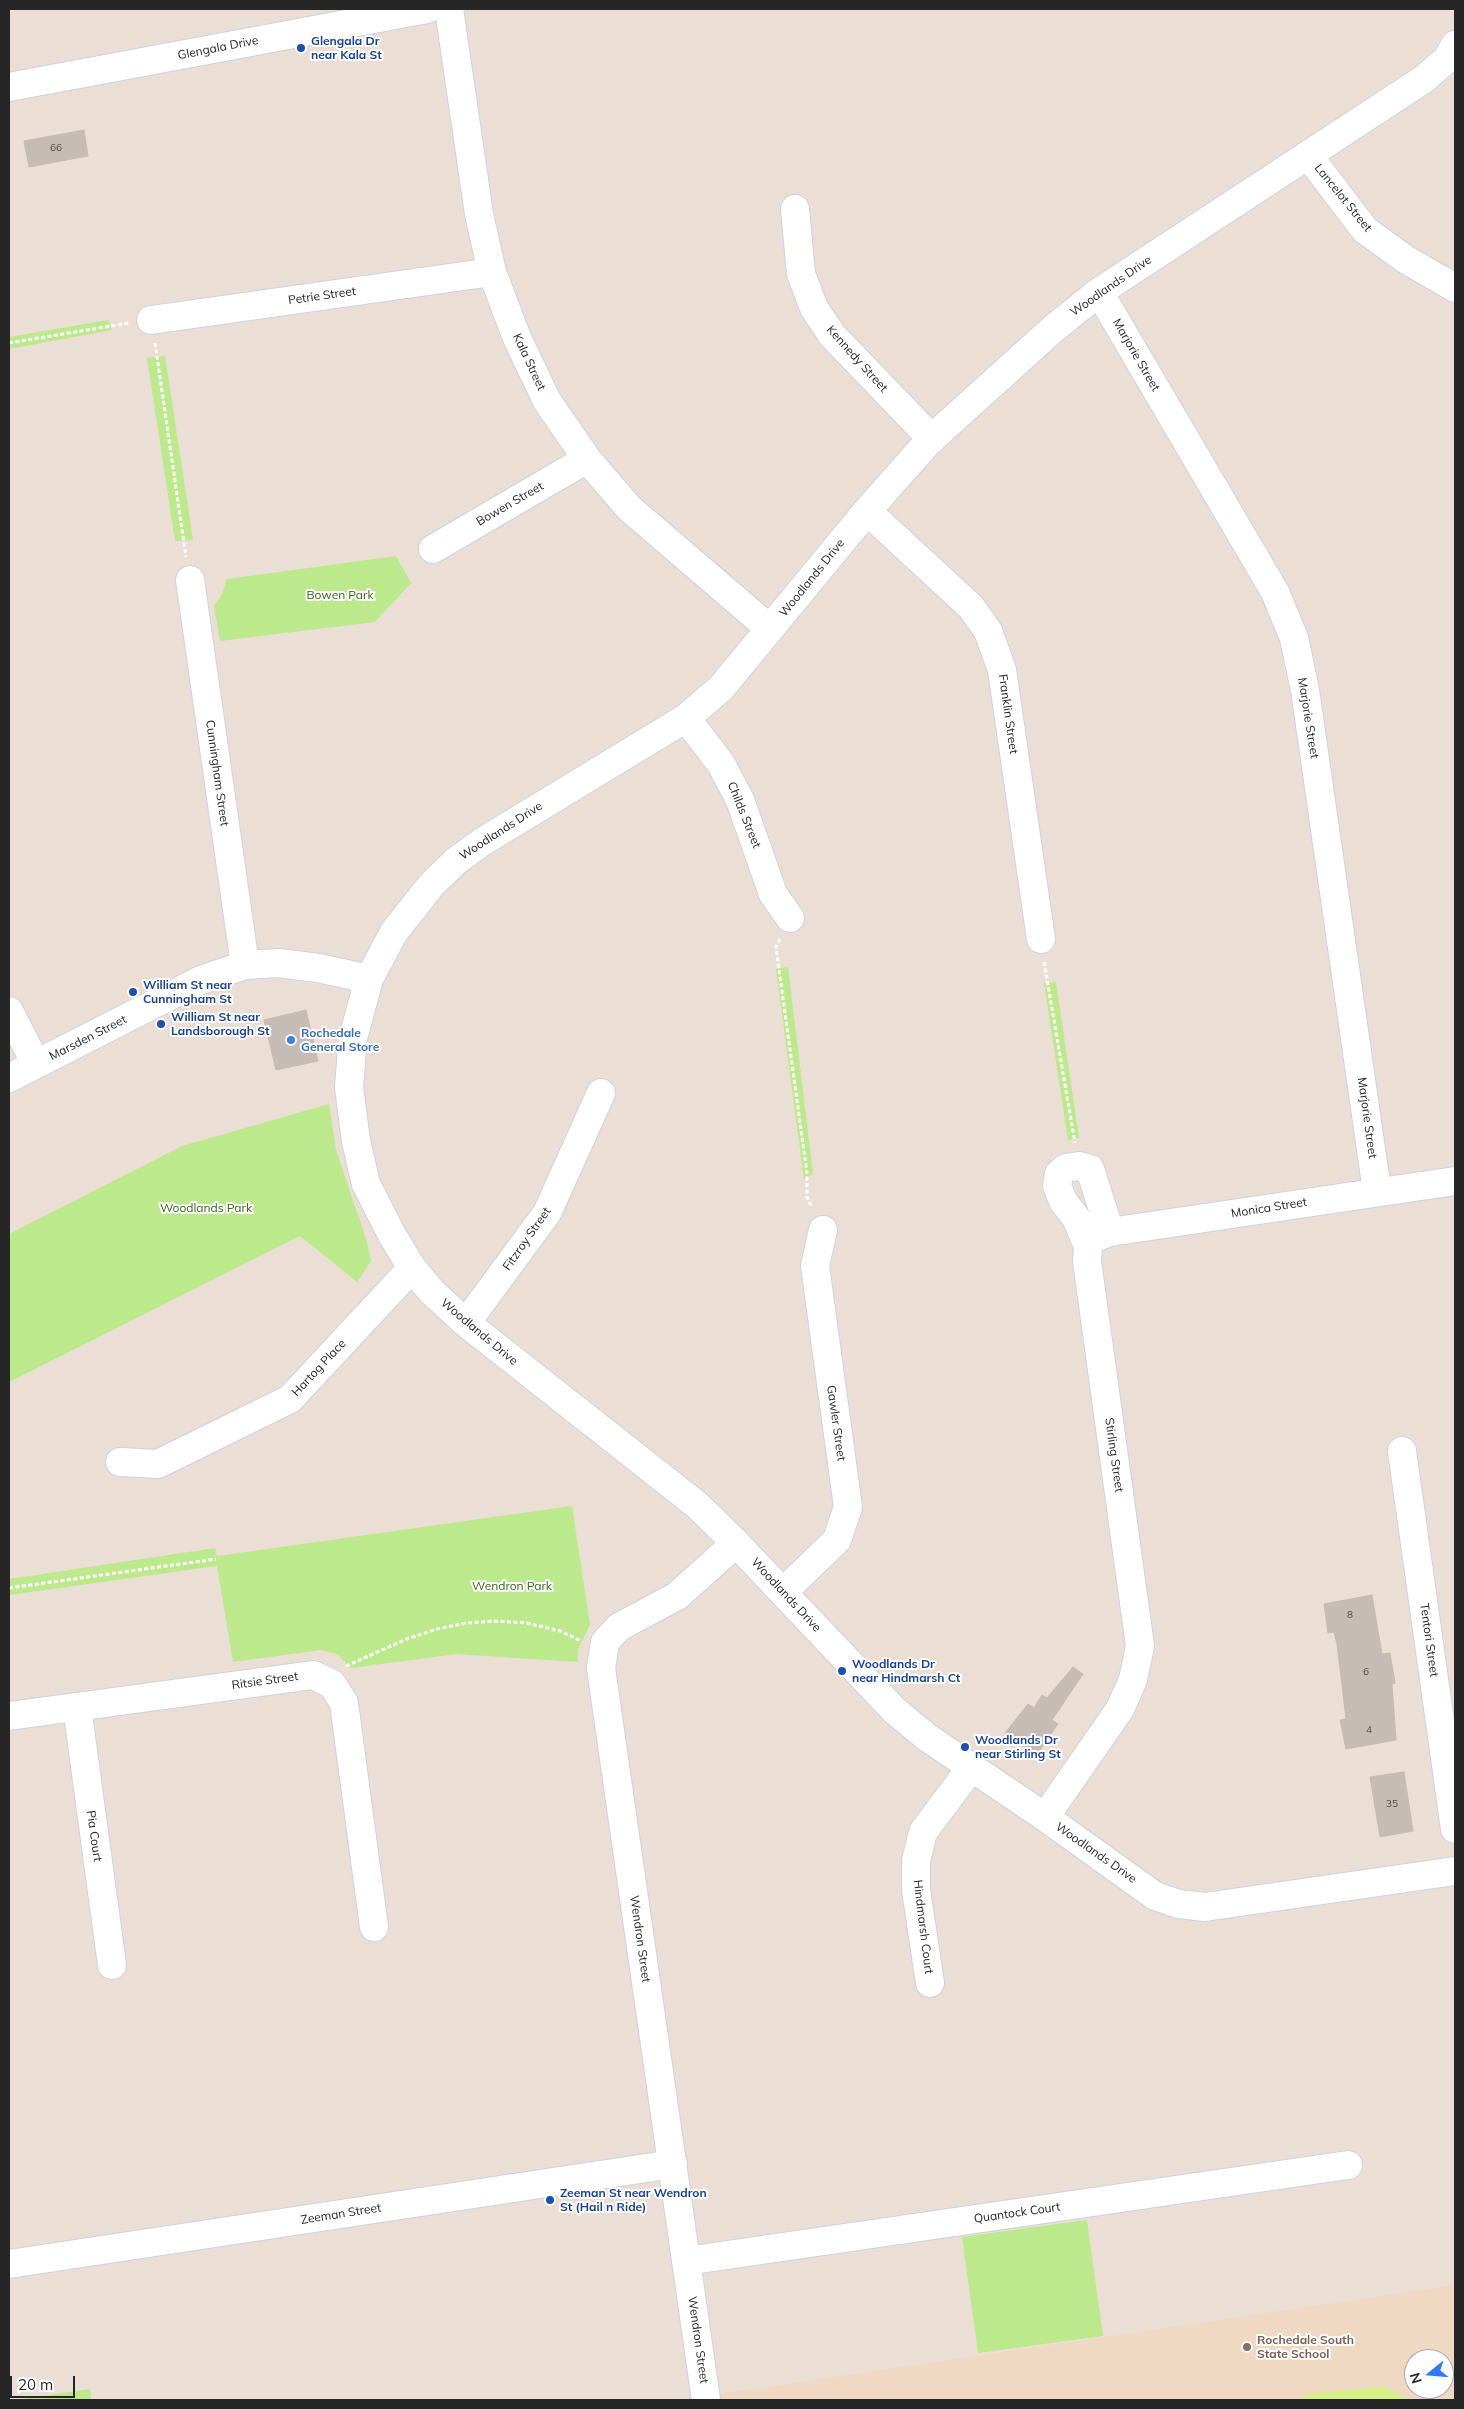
<!DOCTYPE html>
<style>
body{margin:0}
#map{position:relative;width:1464px;height:2409px;overflow:hidden;background:#ebded5;font-family:Mulish,sans-serif}
canvas{display:block}
.frame{position:absolute;inset:0;border:10px solid #262626;pointer-events:none}
.north{position:absolute;left:1404px;top:2349px;width:50px;height:50px;box-sizing:border-box;background:#fff;border:1px solid #a8a8a8;border-radius:50%;rotate:253deg;font-size:14px;font-weight:700;line-height:20px;text-align:center;color:#262626}
.north::after{content:'';display:block;margin:auto;width:18px;height:22px;background:#2f78ff;clip-path:polygon(50% 0,100% 100%,50% 72%,0 100%)}
.scale{position:absolute;left:10px;top:2376px;width:65px;height:22px;box-sizing:border-box;border:2px solid #262626;border-top:0;padding-left:6px;font-size:15px;line-height:18px;white-space:nowrap;color:#262626;-webkit-text-stroke:4px #fff;paint-order:stroke}
</style>
<div id="map">
<canvas width="1464" height="2409"></canvas>
<div class="frame"></div>
<div class="north">N</div>
<div class="scale">20 m</div>
</div>
<script>
const context = document.querySelector('canvas').getContext('2d');
context.lineJoin = 'round';
function paint(path, color) { context.fillStyle = color; context.fill(path, 'evenodd'); }
const toPath = rows => new Path2D(rows.map(r => 'M' + r).join(''));
function stroke(path, color, width, dash) { context.strokeStyle = color; context.lineWidth = width; context.lineCap = dash ? 'butt' : 'round'; context.setLineDash(dash || []); context.stroke(path); }
function drawText(font, color, halo, rows, align = 'center') {
  context.font = font + ' Mulish,sans-serif'; context.lineWidth = 4; context.setLineDash([]); context.textBaseline = 'middle'; context.strokeStyle = halo; context.fillStyle = color; for (const [text, x, y, turn = 0] of rows) {
    context.save(); context.translate(x, y); context.rotate((+turn || 0) * Math.PI / 180); context.textAlign = isNaN(turn) ? turn : align; if (halo) context.strokeText(text, 0, 0); context.fillText(text, 0, 0); context.restore();
  }
}
paint(toPath([
 [1455,2285,1455,2400,720,2400,719,2394],
 [1414,2359,1444,2359,1444,2389,1414,2389]
]), '#f0d9c2');
paint(toPath([
 [108,320,112,330,9,349,9,337],
 [165,356,193,540,175,541,147,358],
 [396,556,411,583,375,622,220,641,214,606,222,594,227,579],
 [788,967,813,1174,804,1179,776,969],
 [1056,982,1079,1138,1068,1140,1044,983],
 [329,1104,336,1150,367,1242,371,1261,357,1282,300,1236,9,1382,9,1234,182,1146],
 [572,1506,590,1625,578,1649,578,1662,456,1654,351,1668,337,1654,321,1650,233,1662,217,1566,9,1595,9,1579,215,1548,217,1556],
 [1087,2220,1103,2336,978,2353,962,2237],
 [90,2389,91,2400,15,2400]
]), '#bbe98b');
paint(toPath([
 [1383,2387,1410,2400,1300,2400,1307,2394]
]), '#d6f185');
const building = toPath([
 [84,130,88,156,29,167,24,141,84,130],
 [306,1010,318,1061,276,1070,264,1020,306,1010],
 [1372,1595,1382,1654,1390,1653,1395,1683,1392,1684,1396,1740,1346,1749,1340,1720,1346,1719,1337,1644,1334,1632,1328,1633,1324,1604,1372,1595],
 [1073,1667,1083,1674,1052,1720,1058,1724,1036,1756,1005,1733,1028,1704,1034,1708,1042,1695,1047,1698,1073,1667],
 [1404,1772,1413,1831,1380,1837,1370,1777,1404,1772]
]);
paint(building, '#c5bdb5');
stroke(building, '#c6bab0', 1);
const minor = toPath([
 [449,9,479,214,492,272,517,338,547,401,587,459,629,508,770,629],
 [1455,45,1448,58,1424,79,1099,292,1053,329,928,442,867,511,721,688,686,718,482,842,456,861,432,884,394,932,369,979,353,1038,349,1087,356,1141,366,1184,392,1235,412,1268,432,1292,466,1323,697,1505,736,1543,895,1711,928,1738,1045,1817,1155,1896,1179,1904,1205,1907,1455,1871],
 [9,87,427,9],
 [1308,155,1365,230,1405,259,1455,288],
 [795,209,801,274,814,308,832,335,932,439],
 [1099,292,1275,592,1294,638,1305,690,1377,1191],
 [151,320,492,272],
 [867,511,971,607,988,631,1002,670,1041,939],
 [433,549,587,459],
 [190,580,245,965],
 [686,718,721,764,740,800,773,894,790,918],
 [9,1011,36,1064],
 [9,1078,201,980,245,965,279,963,318,968,369,979],
 [1094,1238,1110,1232,1455,1181],
 [466,1323,547,1213,601,1093],
 [1402,1451,1455,1829],
 [120,1462,158,1464,290,1399,412,1268],
 [783,1592,837,1540,848,1507,815,1266,823,1230],
 [77,1707,112,1965],
 [9,1716,313,1675,332,1684,344,1703,374,1927],
 [1045,1817,1120,1709,1133,1680,1140,1646,1087,1261,1088,1246,1076,1218,1063,1201,1057,1186,1059,1174,1066,1168,1079,1166,1090,1169,1110,1232],
 [930,1983,916,1890,916,1861,923,1832,971,1768],
 [686,2261,1348,2165],
 [9,2264,673,2164],
 [706,2400,601,1668,605,1642,619,1627,677,1596,736,1543]
]);
stroke(minor, '#cbd3e2', 30);
stroke(toPath([
 [9,343,129,323],
 [155,343,186,557],
 [780,939,776,947,807,1173,807,1197,812,1208],
 [1044,962,1075,1143],
 [9,1588,216,1559],
 [346,1666,407,1639,437,1629,467,1623,496,1621,527,1623,560,1631,581,1641]
]), '#fff', 3, [4, 2.5]);
stroke(minor, '#fff', 28);
for (const [x, y, r, color] of [
 [301,48,5,"#1a4fb4"],
 [133,992,5,"#1a4fb4"],
 [161,1024,5,"#1a4fb4"],
 [291,1040,5,"#3f7fe0"],
 [842,1671,5,"#1a4fb4"],
 [965,1747,5,"#1a4fb4"],
 [550,2200,5,"#1a4fb4"],
 [1247,2347,5,"#8d6e63"]
]) { const dot = new Path2D(); dot.arc(x, y, r, 0, 2 * Math.PI); context.fillStyle = color; context.fill(dot); stroke(dot, '#fff', 2); }
drawText('10px', '#4e4c4a', null, [
 ["66",56,148],
 ["8",1350,1615],
 ["6",1366,1672],
 ["4",1369,1730],
 ["35",1392,1804]
]);
drawText('bold 12px', '#164399', '#fff', [
 ["Glengala Dr",311,41],
 ["near Kala St",311,55],
 ["William St near",143,985],
 ["Cunningham St",143,999],
 ["William St near",171,1017],
 ["Landsborough St",171,1031],
 ["Woodlands Dr",852,1664],
 ["near Hindmarsh Ct",852,1678],
 ["Woodlands Dr",975,1740],
 ["near Stirling St",975,1754],
 ["Zeeman St near Wendron",560,2193],
 ["St (Hail n Ride)",560,2207]
], 'left');
drawText('12px', '#262626', '#fff', [
 ["Glengala Drive",218,48,-11],
 ["Lancelot Street",1343,198,51],
 ["Woodlands Drive",1111,286,-35],
 ["Petrie Street",322,296,-8],
 ["Marjorie Street",1136,355,60],
 ["Kennedy Street",857,359,48],
 ["Kala Street",529,362,65],
 ["Bowen Street",510,504,-30],
 ["Woodlands Drive",812,578,-51],
 ["Franklin Street",1008,714,82],
 ["Marjorie Street",1308,718,81],
 ["Cunningham Street",217,773,82],
 ["Childs Street",744,815,68],
 ["Woodlands Drive",501,831,-33],
 ["Marsden Street",88,1038,-27],
 ["Marjorie Street",1367,1118,82],
 ["Monica Street",1269,1208,-9],
 ["Fitzroy Street",527,1239,-55],
 ["Woodlands Drive",479,1332,40],
 ["Hartog Place",319,1368,-47],
 ["Gawler Street",836,1423,82],
 ["Stirling Street",1114,1455,82],
 ["Woodlands Drive",786,1595,47],
 ["Tentori Street",1429,1640,82],
 ["Ritsie Street",265,1681,-8],
 ["Pia Court",94,1836,82],
 ["Woodlands Drive",1096,1853,35],
 ["Hindmarsh Court",923,1927,83],
 ["Wendron Street",640,1939,82],
 ["Quantock Court",1017,2213,-8],
 ["Zeeman Street",341,2214,-9],
 ["Wendron Street",698,2340,82]
]);
drawText('12px', '#326812', '#fff', [
 ["Bowen Park",340,595],
 ["Woodlands Park",206,1208],
 ["Wendron Park",512,1586]
]);
drawText('bold 12px', '#366cbe', '#fff', [
 ["Rochedale",301,1033],
 ["General Store",301,1047]
], 'left');
drawText('bold 12px', '#785e54', '#fff', [
 ["Rochedale South",1257,2340],
 ["State School",1257,2354]
], 'left');
</script>
